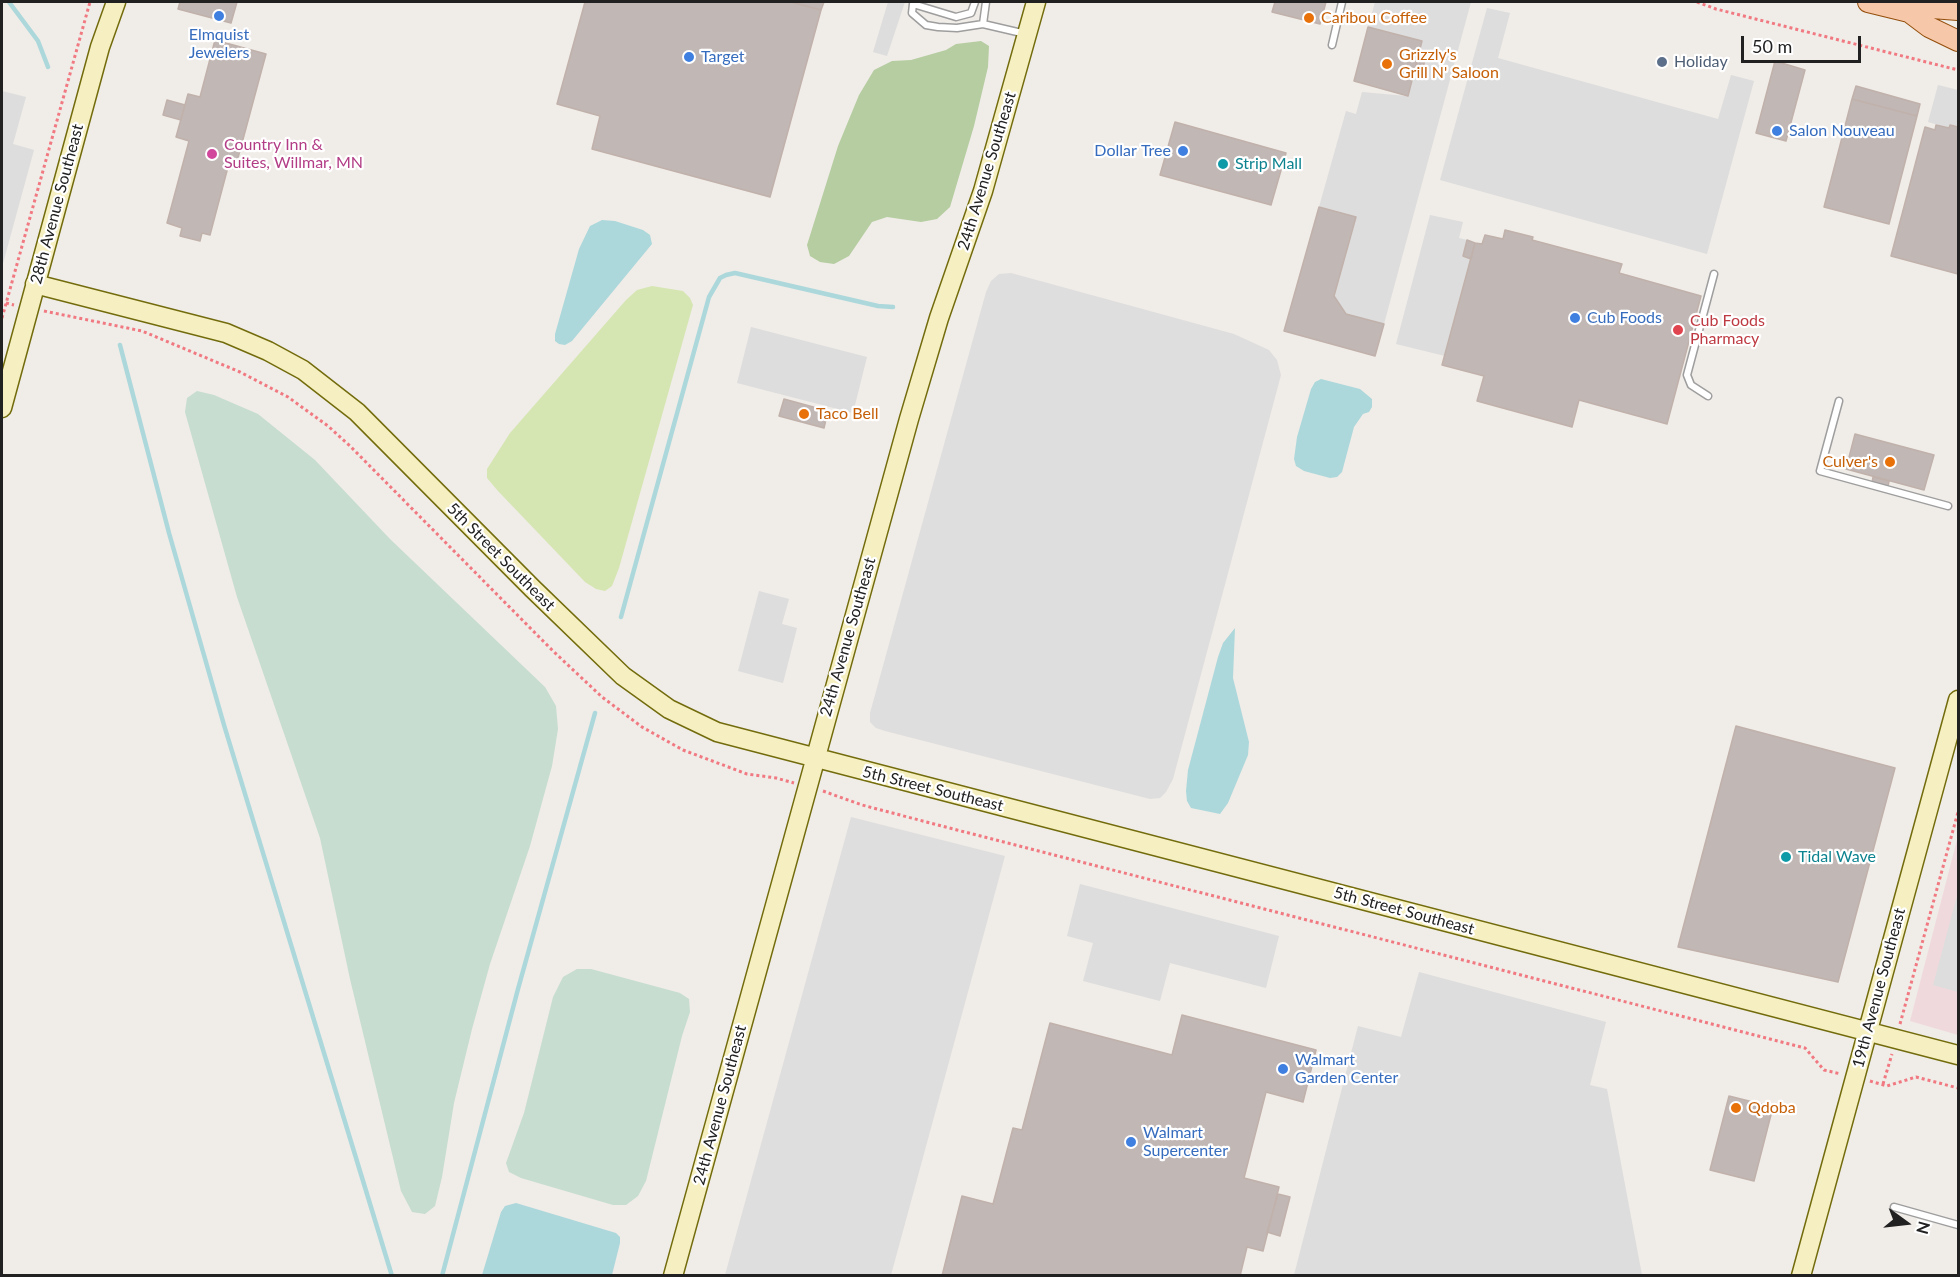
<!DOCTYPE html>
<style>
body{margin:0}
#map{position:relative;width:1960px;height:1277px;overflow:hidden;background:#f0ece8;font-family:Lato,sans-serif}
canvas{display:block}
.frame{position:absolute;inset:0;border:3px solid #212121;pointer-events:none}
.north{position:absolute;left:1876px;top:1193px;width:60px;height:60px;-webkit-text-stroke:4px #fff;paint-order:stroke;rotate:105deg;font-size:16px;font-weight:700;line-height:24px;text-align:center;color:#212121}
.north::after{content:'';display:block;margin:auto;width:21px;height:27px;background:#212121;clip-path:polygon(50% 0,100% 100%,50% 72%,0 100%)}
.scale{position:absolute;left:1741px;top:36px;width:120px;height:27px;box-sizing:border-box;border:3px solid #212121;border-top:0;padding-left:8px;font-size:18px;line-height:21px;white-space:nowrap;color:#212121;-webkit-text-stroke:4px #fff;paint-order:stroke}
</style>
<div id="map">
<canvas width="1960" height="1277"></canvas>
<div class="frame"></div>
<div class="north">N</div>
<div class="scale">50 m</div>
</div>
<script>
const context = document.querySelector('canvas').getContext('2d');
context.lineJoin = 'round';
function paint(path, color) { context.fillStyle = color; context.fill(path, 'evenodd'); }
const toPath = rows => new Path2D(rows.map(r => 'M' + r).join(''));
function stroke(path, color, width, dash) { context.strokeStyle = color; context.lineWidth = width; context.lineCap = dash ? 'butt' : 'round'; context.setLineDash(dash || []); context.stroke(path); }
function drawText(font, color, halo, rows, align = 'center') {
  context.font = font + ' Lato,sans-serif'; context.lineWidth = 4.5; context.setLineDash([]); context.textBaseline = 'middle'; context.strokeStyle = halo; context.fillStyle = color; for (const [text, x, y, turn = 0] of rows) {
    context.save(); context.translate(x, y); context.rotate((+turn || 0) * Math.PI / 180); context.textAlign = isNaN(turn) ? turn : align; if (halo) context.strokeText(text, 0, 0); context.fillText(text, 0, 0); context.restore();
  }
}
paint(toPath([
 [1011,273,1234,334,1269,350,1277,360,1281,375,1173,779,1166,792,1160,798,1150,799,885,731,876,728,870,722,870,713,986,292,991,281,999,274],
 [851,817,1005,856,891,1275,725,1275]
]), '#dfdede');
paint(toPath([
 [1958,836,1958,1035,1910,1021]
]), '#f0d9dc');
paint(toPath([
 [652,286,683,291,690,298,693,305,619,568,612,586,605,591,596,589,585,582,498,491,487,478,487,469,510,433,626,300,637,290]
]), '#d5e6b2');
paint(toPath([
 [981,41,989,46,988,67,974,126,950,207,937,219,921,222,887,217,872,222,849,256,834,264,820,262,810,256,807,245,838,146,859,95,874,70,892,61,911,60,946,50,956,44]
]), '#b5cda0');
paint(toPath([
 [197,391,214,395,258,414,315,460,390,539,545,687,556,706,558,729,552,766,530,846,490,964,472,1029,454,1103,442,1177,435,1206,425,1214,412,1212,401,1191,350,979,320,838,237,597,185,412,187,398],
 [577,969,591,969,680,993,689,999,690,1012,682,1036,646,1181,638,1196,626,1205,613,1205,521,1178,509,1172,506,1163,524,1113,553,997,563,977]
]), '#c6ddcf');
paint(toPath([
 [888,2,905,2,887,56,873,52],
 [1375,2,1471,2,1384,324,1346,314,1334,296,1356,217,1319,207,1346,111,1356,114,1362,92,1407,96,1414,73,1421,75,1426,56,1419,54,1422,41,1368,27],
 [1487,8,1510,13,1498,58,1718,119,1731,75,1754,81,1707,254,1440,180],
 [1938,85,1958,90,1958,127,1950,125,1949,128,1928,122],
 [2,91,26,97,13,144,34,150,2,267],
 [1430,215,1463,222,1459,238,1467,240,1463,256,1471,259,1445,356,1396,344],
 [751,327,867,357,853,413,737,383],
 [759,591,789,599,782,624,797,628,783,683,738,671],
 [1080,884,1279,936,1266,988,1170,963,1160,1001,1083,981,1093,943,1067,936],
 [1958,892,1958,992,1933,985],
 [1419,972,1606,1022,1590,1085,1607,1089,1642,1275,1294,1275,1358,1026,1401,1037]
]), '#ddd');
paint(toPath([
 [602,220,615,221,643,230,650,235,652,244,572,341,565,345,559,344,555,341,555,334,579,249,590,226],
 [1321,379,1360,389,1372,399,1372,407,1369,412,1363,414,1354,427,1342,472,1337,477,1330,478,1304,471,1296,466,1294,459,1297,437,1311,389,1315,382],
 [1235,628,1233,678,1249,742,1248,755,1228,803,1220,814,1191,808,1187,801,1186,791,1188,770,1218,657,1223,643],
 [516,1203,616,1233,620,1237,620,1243,612,1275,482,1275,501,1212,505,1206]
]), '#acd8db');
stroke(toPath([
 [9,2,38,41,48,67],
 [120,345,169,533,224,725,392,1276],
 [621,617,709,297,720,278,726,275,735,273,878,306,893,307],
 [442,1276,518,989,595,713]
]), '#acd8db', 4.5);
const building = toPath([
 [180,2,237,2,231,23,178,9,180,2],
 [585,2,791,2,821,10,770,197,592,149,600,116,557,104,585,2],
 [791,2,824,2,821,10,791,2],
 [1275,2,1326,2,1320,24,1272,12,1275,2],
 [1368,27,1422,41,1408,96,1354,81,1368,27],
 [215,40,266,54,235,169,228,167,210,235,202,233,200,241,180,236,182,228,167,223,189,141,176,137,188,94,200,97,215,40],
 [1419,54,1426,56,1421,75,1414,73,1419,54],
 [1775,61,1805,70,1786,141,1756,133,1775,61],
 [1856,86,1920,104,1917,116,1852,99,1856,86],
 [1852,99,1917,116,1889,224,1824,207,1852,99],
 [167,100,185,105,181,120,163,115,167,100],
 [1175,122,1286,153,1271,205,1160,175,1175,122],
 [1936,125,1949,128,1950,125,1958,127,1958,274,1891,256,1925,127,1935,130,1936,125],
 [1319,207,1356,217,1334,296,1346,314,1384,324,1375,356,1284,331,1319,207],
 [1505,230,1533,237,1532,240,1622,264,1619,273,1701,296,1667,424,1579,400,1572,427,1477,401,1484,376,1442,365,1475,243,1482,244,1485,235,1503,239,1505,230],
 [1467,240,1475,243,1471,259,1463,256,1467,240],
 [784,399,828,411,824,428,779,416,784,399],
 [1855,434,1934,455,1924,490,1846,469,1855,434],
 [1873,477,1889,481,1888,487,1872,483,1873,477],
 [1736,726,1895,768,1838,982,1678,947,1736,726],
 [1182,1015,1316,1050,1303,1102,1266,1092,1244,1178,1279,1187,1263,1251,1247,1247,1240,1276,942,1276,962,1196,993,1204,1013,1128,1022,1130,1050,1023,1172,1055,1182,1015],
 [1729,1096,1773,1107,1754,1181,1710,1170,1729,1096],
 [1278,1194,1290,1197,1280,1236,1267,1232,1278,1194]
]);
paint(building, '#c1b7b5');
stroke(building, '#c1b1ab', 1.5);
const lane = toPath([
 [975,2,971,13,956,17,913,4,912,13,926,25,938,27,957,28,983,24,986,2],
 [983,24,1026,34],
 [1332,45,1342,2],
 [1708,396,1691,385,1687,375,1714,274],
 [1839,401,1820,471,1948,506],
 [1894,1207,1958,1225]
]);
const secondary = toPath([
 [35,284,226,333,268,351,303,370,357,412,533,589,623,676,669,709,717,732,1958,1055],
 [2,408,100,47,116,2],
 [673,1276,909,419,939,318,983,191,1036,2],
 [1801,1276,1958,700]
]);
const primary = toPath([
 [1868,2,1909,12,1929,27,1958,41],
 [1909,12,1932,8,1958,10]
]);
stroke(lane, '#9e9e9e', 9);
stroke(secondary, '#736c0d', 21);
stroke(primary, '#934e0b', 22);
stroke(toPath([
 [1697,2,1716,9,1958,70],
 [6,303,14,305],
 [44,311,142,331,240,372,288,397,328,426,350,446,553,651,602,697,642,727,683,750,747,774,776,778,794,783],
 [2,318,90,2],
 [823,791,862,805,957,830,1805,1048,1824,1070,1841,1074],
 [1900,1024,1958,812],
 [1870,1081,1887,1086,1916,1077,1958,1088],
 [1883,1084,1892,1054]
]), '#f17981', 3, [3, 3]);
stroke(lane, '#fff', 6);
stroke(secondary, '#f6efc1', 18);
stroke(primary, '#f6c7a8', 20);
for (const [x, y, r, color] of [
 [219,16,6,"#3f7fe0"],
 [1309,18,6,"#e8710a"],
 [689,57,6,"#3f7fe0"],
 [1662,62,6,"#5c6f8a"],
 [1387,64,6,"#e8710a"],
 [1777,131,6,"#3f7fe0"],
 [1183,151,6,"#3f7fe0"],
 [212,154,6,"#d1479c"],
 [1223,164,6,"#0f9aa8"],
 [1575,318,6,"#3f7fe0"],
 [1678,330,6,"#e0444e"],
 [804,414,6,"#e8710a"],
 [1890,462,6,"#e8710a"],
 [1786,857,6,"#0f9aa8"],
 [1283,1069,6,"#3f7fe0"],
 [1736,1108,6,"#e8710a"],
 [1131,1142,6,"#3f7fe0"]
]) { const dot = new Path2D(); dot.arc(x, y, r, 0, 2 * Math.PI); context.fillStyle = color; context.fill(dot); stroke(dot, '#fff', 2); }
drawText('16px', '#c56008', '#fff', [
 ["Caribou Coffee",1321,18],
 ["Grizzly's",1399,55],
 ["Grill N' Saloon",1399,73],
 ["Taco Bell",816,414],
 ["Culver's",1878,462,"right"],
 ["Qdoba",1748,1108]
], 'left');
drawText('16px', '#366cbe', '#fff', [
 ["Elmquist",219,35,"center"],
 ["Jewelers",219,53,"center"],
 ["Target",701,57],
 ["Salon Nouveau",1789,131],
 ["Dollar Tree",1171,151,"right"],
 ["Cub Foods",1587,318],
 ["Walmart",1295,1060],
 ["Garden Center",1295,1078],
 ["Walmart",1143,1133],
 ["Supercenter",1143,1151]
], 'left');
drawText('16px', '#4e5e75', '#fff', [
 ["Holiday",1674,62]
], 'left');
drawText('16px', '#b23c85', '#fff', [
 ["Country Inn &",224,145],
 ["Suites, Willmar, MN",224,163]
], 'left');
drawText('16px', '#0d838f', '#fff', [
 ["Strip Mall",1235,164],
 ["Tidal Wave",1798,857]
], 'left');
drawText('16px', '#212121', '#fff', [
 ["24th Avenue Southeast",987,171,-73],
 ["28th Avenue Southeast",57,204,-75],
 ["5th Street Southeast",501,557,45],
 ["24th Avenue Southeast",848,637,-74],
 ["5th Street Southeast",933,789,14],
 ["5th Street Southeast",1404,911,15],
 ["19th Avenue Southeast",1879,988,-75],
 ["24th Avenue Southeast",720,1105,-75]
]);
drawText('16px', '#be3a42', '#fff', [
 ["Cub Foods",1690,321],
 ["Pharmacy",1690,339]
], 'left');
</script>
